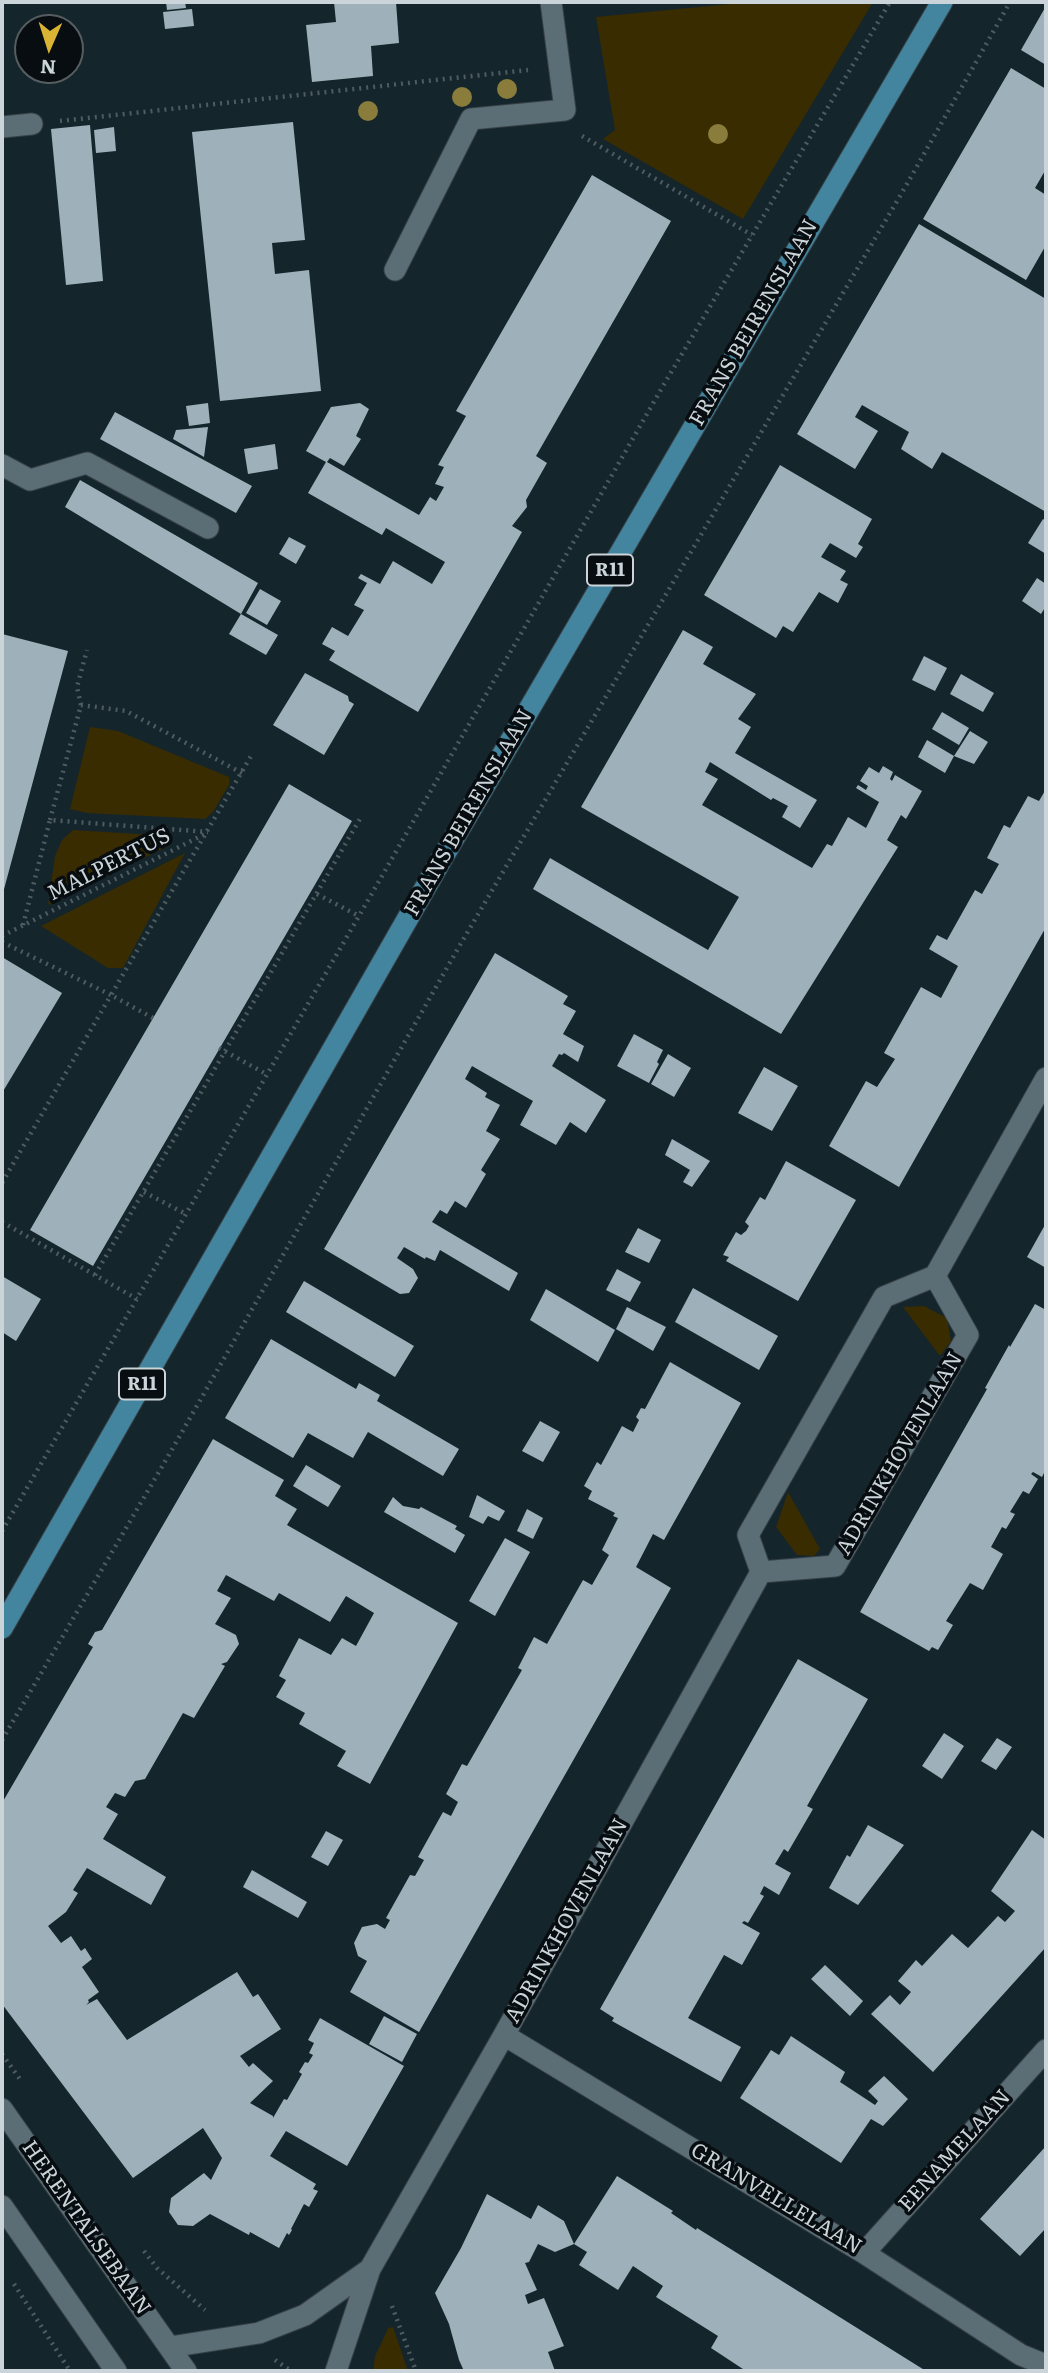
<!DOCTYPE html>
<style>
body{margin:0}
#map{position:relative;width:1048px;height:2373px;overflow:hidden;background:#15252c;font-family:Literata,serif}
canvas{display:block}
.frame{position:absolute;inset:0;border:4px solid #cbd4d9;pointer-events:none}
.north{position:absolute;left:14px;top:14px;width:70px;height:70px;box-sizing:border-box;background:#070d10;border:2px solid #555d60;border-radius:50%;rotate:183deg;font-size:19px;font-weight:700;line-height:28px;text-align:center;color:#cbd4d9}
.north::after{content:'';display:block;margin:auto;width:24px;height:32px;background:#d9b334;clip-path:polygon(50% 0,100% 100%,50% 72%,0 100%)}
</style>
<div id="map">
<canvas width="1048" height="2373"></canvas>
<div class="frame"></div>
<div class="north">N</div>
</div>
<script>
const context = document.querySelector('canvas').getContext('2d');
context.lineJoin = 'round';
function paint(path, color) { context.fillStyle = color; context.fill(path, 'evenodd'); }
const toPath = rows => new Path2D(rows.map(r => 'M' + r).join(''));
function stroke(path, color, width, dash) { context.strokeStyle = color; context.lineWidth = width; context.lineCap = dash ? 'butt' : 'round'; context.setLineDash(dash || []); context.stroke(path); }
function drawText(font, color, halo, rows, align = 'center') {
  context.font = font + ' Literata,serif'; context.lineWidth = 7; context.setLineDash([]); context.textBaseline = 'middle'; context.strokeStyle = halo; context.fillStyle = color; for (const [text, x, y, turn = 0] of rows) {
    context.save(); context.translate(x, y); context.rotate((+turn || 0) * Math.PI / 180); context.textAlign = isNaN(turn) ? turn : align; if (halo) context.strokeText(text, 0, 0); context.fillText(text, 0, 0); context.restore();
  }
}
paint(toPath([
 [750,2,873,2,743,219,603,139,615,130,596,17],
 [90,727,118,731,229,777,229,785,213,812,205,819,87,813,70,809],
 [73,830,170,836,170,845,48,905,55,856,62,840],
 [185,853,123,968,108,968,41,926],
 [924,1306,947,1318,951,1341,940,1356,903,1307],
 [788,1492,820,1549,814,1556,797,1555,776,1527],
 [393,2327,408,2371,373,2371,375,2356,381,2344,388,2328]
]), '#392c01');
paint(toPath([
 [166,2,185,2,186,8,167,10],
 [334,2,396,2,399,43,371,46,373,76,312,82,306,25,336,22],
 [1046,6,1046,65,1021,50],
 [192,9,194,26,165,29,163,12],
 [1011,68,1046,89,1046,169,1035,188,1046,195,1046,245,1026,280,923,219],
 [293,122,305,240,272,243,275,274,309,270,321,391,220,401,192,132],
 [90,125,103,281,66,285,51,129],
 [114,127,116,151,96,153,94,130],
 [592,175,671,221,536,456,547,463,526,500,527,507,512,526,522,532,418,712,329,660,335,651,322,644,332,627,348,636,364,610,354,605,367,583,358,578,361,574,380,584,393,561,432,584,445,562,386,528,382,535,308,493,326,462,306,451,331,407,360,403,369,409,356,436,361,439,344,466,330,458,327,462,419,515,430,497,436,501,444,487,435,484,444,467,438,465,466,416,456,411],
 [919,224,1046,299,1046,512,942,452,932,469,901,449,909,432,862,405,855,417,878,431,855,469,797,434],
 [208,403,210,423,189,426,186,406],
 [115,412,252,486,236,513,100,439],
 [208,427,204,457,173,439,176,430],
 [275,444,278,469,248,474,244,449],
 [780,465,872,519,858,544,863,547,856,558,830,543,821,557,846,571,840,580,848,584,838,603,819,592,793,632,783,626,776,638,704,595],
 [80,480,258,583,241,614,65,507],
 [1043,519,1046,521,1046,554,1028,543],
 [289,537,306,546,296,564,279,554],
 [1037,578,1046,584,1046,606,1041,614,1022,601],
 [260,589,281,601,267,625,246,613],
 [241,614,278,635,266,655,229,634],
 [683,630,713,647,703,664,756,694,738,719,751,727,735,753,817,800,800,828,782,817,788,806,773,798,771,800,710,762,705,772,718,779,702,805,812,868,827,844,832,846,848,817,866,828,879,802,856,788,858,785,866,790,868,786,860,781,869,767,879,773,883,766,893,772,890,779,892,781,895,775,922,791,906,819,901,815,887,840,898,847,781,1034,533,889,550,858,708,950,739,897,581,807],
 [2,634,68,651,3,893,2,893],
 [924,656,947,668,935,691,912,680],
 [305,673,348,696,349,701,354,704,324,755,273,725],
 [961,674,994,693,983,712,950,694],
 [942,712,969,728,959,745,932,729],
 [970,731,988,742,974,764,954,756],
 [927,740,954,756,945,773,918,757],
 [289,784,352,821,93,1266,30,1230],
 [1046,789,1046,927,899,1187,829,1146,866,1081,877,1087,895,1059,884,1053,921,987,941,998,958,966,929,949,937,935,947,940,975,890,982,894,999,864,987,858,1004,825,1010,828,1028,796,1039,801],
 [495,953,568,996,563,1004,576,1011,563,1034,584,1046,578,1062,564,1053,562,1055,559,1054,552,1066,606,1100,586,1133,570,1122,556,1145,520,1125,533,1101,472,1066,465,1079,487,1093,485,1097,500,1105,486,1131,500,1139,481,1170,486,1174,466,1208,455,1201,447,1214,440,1210,432,1222,518,1273,509,1291,440,1250,435,1261,426,1257,425,1259,404,1247,397,1258,413,1269,418,1278,409,1293,400,1294,324,1249],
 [2,957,62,993,2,1093],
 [634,1034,663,1050,657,1062,659,1064,649,1083,617,1066],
 [668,1054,691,1068,674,1097,651,1084],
 [764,1067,798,1086,772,1131,738,1113],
 [672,1139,710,1161,692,1187,683,1182,690,1170,665,1155],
 [786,1161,856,1200,798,1301,726,1261,729,1257,723,1255,736,1232,741,1235,746,1231,749,1226,745,1222,760,1197,765,1200],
 [1046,1223,1046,1268,1027,1257],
 [638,1228,661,1240,649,1263,625,1252],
 [617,1269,641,1282,630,1302,606,1290],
 [2,1276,41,1299,16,1341,2,1332],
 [304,1281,414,1346,395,1377,286,1312],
 [693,1288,778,1336,759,1370,675,1322],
 [546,1289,615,1330,598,1362,530,1320],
 [1035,1304,1046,1310,1046,1469,1042,1477,1033,1472,1031,1474,1038,1479,1029,1494,1023,1491,1010,1512,1015,1514,1006,1529,1002,1527,991,1547,1003,1554,983,1590,970,1583,946,1621,953,1625,938,1650,932,1647,929,1651,860,1612,987,1389,985,1388,1009,1345,1010,1347],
 [627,1307,666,1327,653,1351,616,1329],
 [271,1339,356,1389,359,1383,380,1395,377,1401,459,1449,443,1476,368,1432,353,1458,308,1433,293,1458,225,1418],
 [670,1362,741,1403,664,1540,653,1534,636,1567,671,1588,419,2032,350,1992,367,1961,358,1956,354,1943,362,1927,377,1924,385,1929,390,1920,386,1918,410,1875,415,1876,424,1860,418,1857,443,1812,451,1816,458,1802,446,1794,462,1764,467,1766,522,1670,518,1668,534,1637,547,1644,583,1580,592,1585,609,1555,602,1550,618,1518,613,1516,615,1513,588,1499,592,1491,584,1486,597,1462,601,1465,622,1426,633,1432,639,1420,636,1417,641,1408,645,1409],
 [540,1421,560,1432,543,1462,522,1451],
 [213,1439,284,1480,275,1496,297,1509,287,1525,458,1623,370,1784,337,1766,346,1751,299,1724,305,1713,276,1697,286,1680,279,1676,299,1638,331,1655,342,1638,356,1646,374,1613,346,1596,330,1622,279,1593,274,1601,226,1575,217,1591,231,1598,215,1624,236,1635,239,1644,227,1662,221,1664,225,1666,194,1718,183,1713,145,1779,135,1781,125,1797,115,1793,106,1807,118,1814,103,1839,166,1877,151,1905,87,1868,73,1890,78,1893,66,1912,48,1926,61,1943,71,1936,81,1951,85,1948,92,1959,82,1967,99,1992,88,2000,89,2002,86,2005,97,1999,127,2040,237,1972,253,1997,258,1994,281,2029,240,2056,249,2067,253,2063,273,2081,250,2103,273,2116,273,2118,284,2099,287,2100,302,2074,299,2072,305,2062,308,2063,313,2055,309,2053,314,2043,308,2040,320,2018,404,2066,347,2166,286,2131,270,2156,316,2184,313,2189,318,2191,309,2207,304,2204,291,2229,292,2230,289,2235,287,2233,279,2248,250,2232,249,2235,210,2214,193,2226,178,2225,169,2212,171,2198,204,2173,211,2180,222,2158,203,2128,133,2178,2,2004,2,1803,93,1647,88,1644,95,1632,102,1630],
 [306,1465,341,1486,328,1507,293,1486],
 [477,1495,505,1511,499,1521,488,1516,483,1524,469,1517],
 [393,1497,403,1506,419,1509,421,1507,457,1526,455,1529,465,1535,455,1553,384,1512],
 [527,1509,543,1518,533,1539,517,1531],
 [505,1538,530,1552,495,1616,469,1601],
 [798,1659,868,1699,807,1806,813,1809,788,1852,784,1849,775,1864,791,1873,779,1895,764,1886,760,1894,764,1896,748,1923,744,1921,742,1923,760,1933,742,1965,724,1955,688,2018,741,2047,721,2082,612,2021,614,2018,600,2009],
 [944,1733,964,1746,942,1779,922,1766],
 [997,1738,1012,1747,996,1770,981,1761],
 [868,1825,904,1845,858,1905,829,1888,847,1855,850,1857],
 [1032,1830,1046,1840,1046,1947,933,2072,871,2014,890,1995,900,2005,911,1992,898,1981,916,1960,922,1966,952,1934,968,1948,998,1916,1005,1922,1015,1911,991,1891],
 [326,1831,343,1840,328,1866,311,1857],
 [252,1870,307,1902,298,1918,243,1887],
 [825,1965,863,2001,850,2016,811,1979],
 [384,2016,417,2034,402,2062,369,2044],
 [791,2036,845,2072,840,2082,875,2105,878,2101,868,2091,884,2076,908,2099,883,2126,871,2119,841,2163,740,2098,771,2050,779,2055],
 [1046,2146,1046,2228,1020,2256,980,2219],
 [617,2176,673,2211,671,2213,696,2230,697,2228,926,2371,746,2371,711,2348,718,2336,656,2297,663,2286,633,2266,618,2290,579,2265,587,2252,574,2244],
 [487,2194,531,2219,538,2205,564,2221,574,2244,555,2252,538,2244,529,2262,525,2263,537,2290,525,2295,528,2304,544,2298,564,2346,548,2352,555,2371,464,2371,459,2360,449,2324,435,2293,461,2248]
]), '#9eb1ba');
const lane = toPath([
 [2,127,32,124],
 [2,465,30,480,87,463,208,528]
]);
const street = toPath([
 [395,270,471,119,565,110,551,2],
 [761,1572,835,1566,968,1335,935,1276],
 [504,2035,864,2253,1021,2355,1046,2365],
 [864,2253,1046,2050],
 [170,2347,259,2333,305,2315,370,2269],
 [336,2371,370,2269,504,2035,761,1572,748,1535,884,1297,935,1276,1046,1078]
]);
const secondary = toPath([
 [2,2109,186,2371],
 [2,2206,116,2371]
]);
const primary = toPath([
 [2,1628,440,862,942,2]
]);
stroke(lane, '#364147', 23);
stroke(street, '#364147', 23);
stroke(secondary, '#364147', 23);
stroke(primary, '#364147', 23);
stroke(toPath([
 [60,121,528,70],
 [582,136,752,235],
 [81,705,77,687,87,650],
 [50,820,81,705,126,711,242,773],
 [317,894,359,916],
 [23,925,50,820,208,832],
 [2,936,207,833],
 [2,942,111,995,2,1183],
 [153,1018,111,995,251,756],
 [219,1048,268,1075],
 [144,1192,186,1214],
 [2,1222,137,1299],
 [95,1275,361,817],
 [2,1531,359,916,663,386,890,2],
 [2,1740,170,1453,460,945,907,184,1010,2],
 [2,2054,22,2082],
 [144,2251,157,2268,205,2310],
 [14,2284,70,2371],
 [392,2306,416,2371],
 [275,2360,291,2371]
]), '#4e5c62', 4.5, [2, 5]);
stroke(lane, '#5b6d75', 21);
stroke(street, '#5b6d75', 21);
stroke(secondary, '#5b6d75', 21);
stroke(primary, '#43849e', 21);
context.fillStyle = '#8a7c3a';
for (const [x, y] of [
 [507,89],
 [462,97],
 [368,111],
 [718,134]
]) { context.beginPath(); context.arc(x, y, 10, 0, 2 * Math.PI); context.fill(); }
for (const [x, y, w] of [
 [610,570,46],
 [142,1384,46]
]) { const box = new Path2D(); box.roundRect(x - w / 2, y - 15.5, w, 31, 5); context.fillStyle = '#070d10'; context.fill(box); stroke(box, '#cbd4d9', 2); }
drawText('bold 19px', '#cbd4d9', null, [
 ["R11",610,570],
 ["R11",142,1384]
]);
drawText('21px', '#cbd4d9', '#070d10', [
 ["FRANS BEIRENSLAAN",754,323,-60],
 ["FRANS BEIRENSLAAN",469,813,-60],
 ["MALPERTUS",109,865,-27],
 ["ADRINKHOVENLAAN",900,1454,-60],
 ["ADRINKHOVENLAAN",567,1921,-61],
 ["EENAMELAAN",955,2151,-48],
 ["GRANVELLELAAN",776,2199,31],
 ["HERENTALSEBAAN",86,2228,55]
]);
</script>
